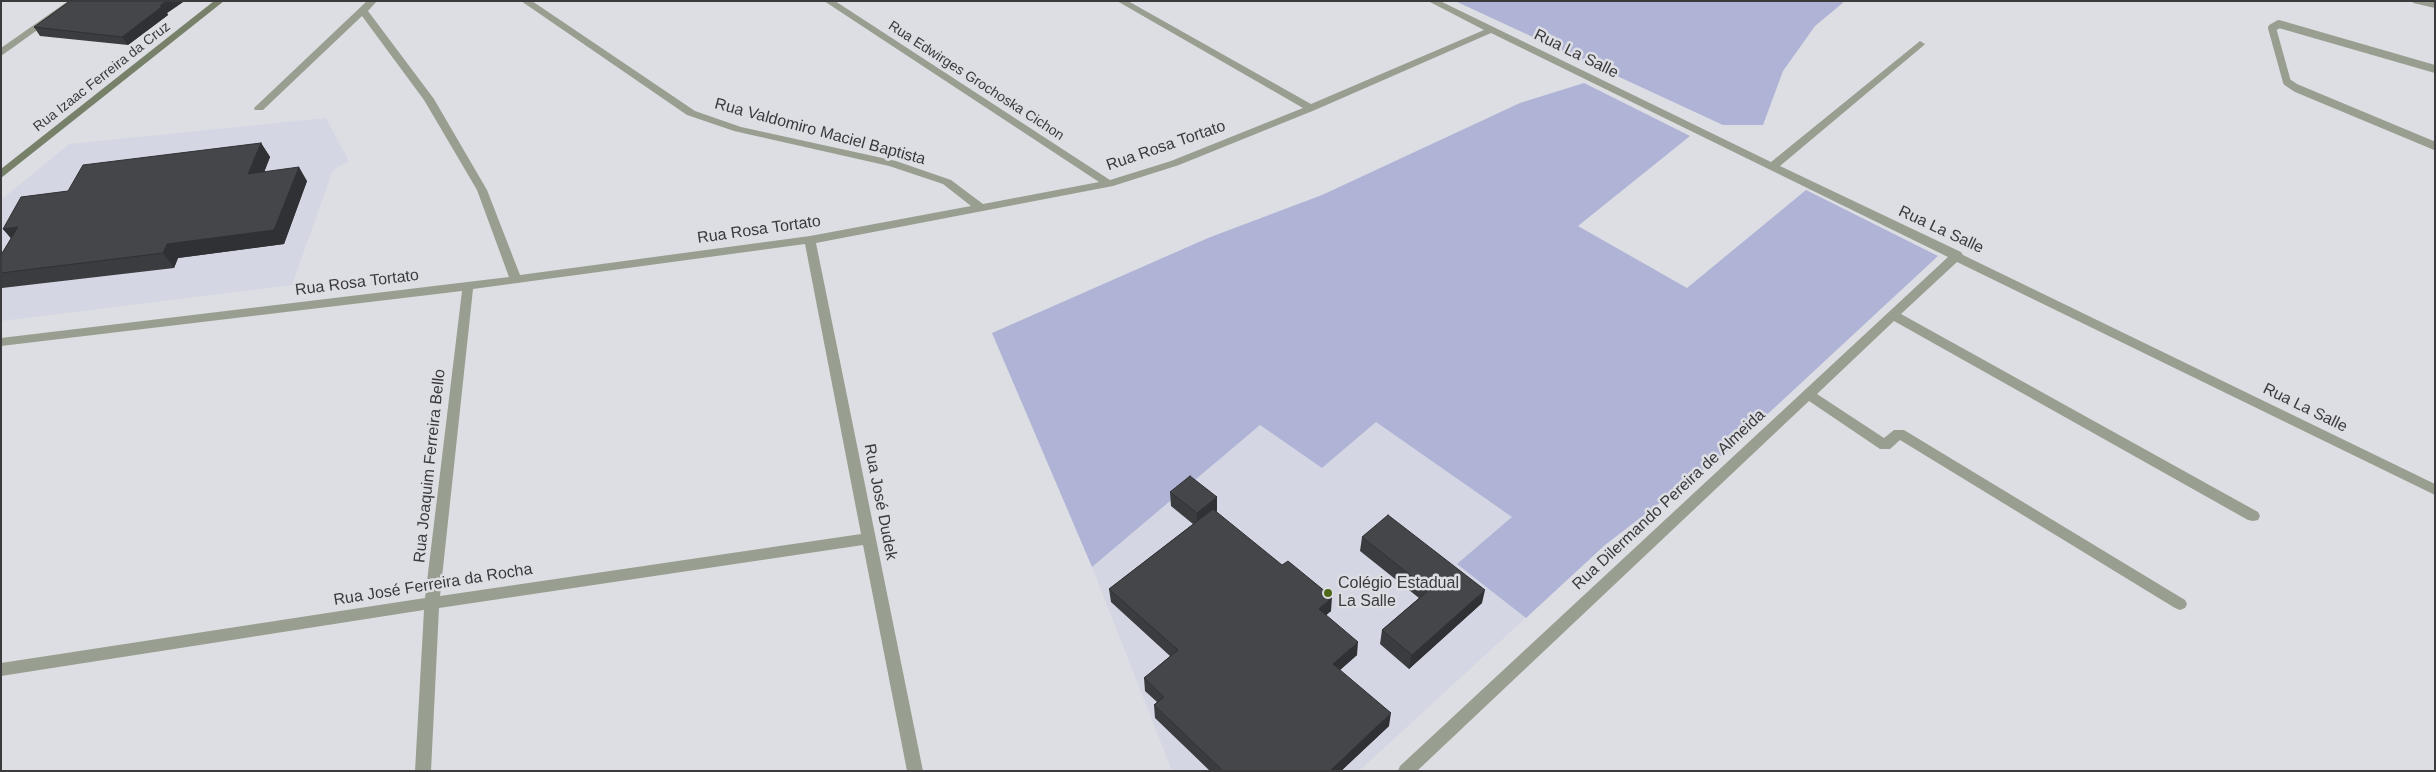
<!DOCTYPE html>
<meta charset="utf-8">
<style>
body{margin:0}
#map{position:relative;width:2436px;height:772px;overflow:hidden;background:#dddee3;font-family:Arial,sans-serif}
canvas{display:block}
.frame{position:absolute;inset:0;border:2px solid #3a3a3d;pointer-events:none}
</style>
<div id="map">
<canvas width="2436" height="772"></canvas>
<div class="frame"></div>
</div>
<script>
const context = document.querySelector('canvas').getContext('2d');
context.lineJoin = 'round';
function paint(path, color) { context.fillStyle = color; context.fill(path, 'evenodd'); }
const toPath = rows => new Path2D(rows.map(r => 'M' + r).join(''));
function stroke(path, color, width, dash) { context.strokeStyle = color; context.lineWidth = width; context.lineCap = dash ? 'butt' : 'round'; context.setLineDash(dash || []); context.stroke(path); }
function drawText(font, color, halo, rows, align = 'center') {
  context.font = font + ' Arial,sans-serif'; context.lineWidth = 5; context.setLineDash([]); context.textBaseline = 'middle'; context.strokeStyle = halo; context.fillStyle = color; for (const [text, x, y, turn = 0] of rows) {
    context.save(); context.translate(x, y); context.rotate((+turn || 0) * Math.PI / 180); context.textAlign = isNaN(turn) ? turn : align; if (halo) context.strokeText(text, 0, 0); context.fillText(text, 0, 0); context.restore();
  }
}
paint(toPath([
 [326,118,349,161,333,170,292,285,1,321,1,200,69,144],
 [1376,422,1512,517,1605,545,1359,771,1172,771,1092,567,1260,425,1322,468]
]), '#d4d6e3');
paint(toPath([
 [1455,1,1845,1,1815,26,1783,71,1763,125,1723,125],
 [1584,83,1690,136,1578,226,1687,288,1806,190,1938,256,1730,449,1605,545,1526,618,1457,564,1512,517,1376,422,1322,468,1260,425,1092,567,992,333,1208,238,1322,195,1520,103]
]), '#afb3d6');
stroke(toPath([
 [2435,69,2279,24,2272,28,2287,82,2296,88,2435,146]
]), '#999f90', 8);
paint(toPath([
 [68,1,78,1,1,56,1,48,68,1],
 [367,1,377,1,368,11,434,99,487,190,520,275,810,236,971,206,943,184,889,166,734,131,687,115,521,1,532,1,695,111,741,127,896,161,951,180,983,204,1099,182,824,1,835,1,1110,180,1171,161,1303,108,1117,1,1128,1,1311,104,1484,30,1428,1,1440,1,1771,162,1920,41,1925,44,1923,46,1780,166,1961,252,1963,255,2435,484,2435,495,1957,262,1901,314,2258,512,2260,516,2258,520,2253,521,2248,520,1894,321,1817,394,1884,438,1894,430,1904,430,2185,600,2187,604,2185,608,2180,610,2175,608,1900,440,1890,449,1880,449,1809,401,1417,771,1398,771,1400,766,1948,257,1491,33,1315,110,1179,165,1113,186,816,243,923,771,907,771,863,545,439,608,431,771,415,771,424,610,1,676,1,663,425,598,462,291,1,346,1,338,509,277,477,190,424,100,362,16,263,110,255,110,254,108,367,1],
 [805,244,861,534,440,596,473,289,805,244],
 [2412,1,2435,2,2435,8,2413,3,2412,1]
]), '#999f90');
paint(toPath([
 [214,1,224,1,1,178,1,169,214,1]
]), '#77816a');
paint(toPath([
 [70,1,183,1,183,2,167,13,168,15,128,45,40,36,34,27],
 [261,143,270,157,264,172,307,181,284,244,178,258,174,268,2,288,1,287,1,255,11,238,3,229,68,191],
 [1170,492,1217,497,1217,511,1216,512,1331,611,1326,615,1357,655,1340,670,1389,726,1341,771,1210,771,1155,718,1154,705,1157,702,1145,691,1144,678,1170,656,1111,602,1109,589,1193,524,1171,506],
 [1362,537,1482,603,1409,669,1380,644,1382,630,1419,598,1360,551]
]), '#3b3c40');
paint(toPath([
 [166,1,183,2,167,13,168,15,128,45,122,37],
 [261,143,270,157,258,188,248,174],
 [299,167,307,181,284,244,178,258,174,268,163,253,167,244],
 [18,227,15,243,3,229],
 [1217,497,1217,511,1197,527,1197,513],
 [1485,590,1482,603,1409,669,1412,655],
 [1332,597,1331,611,1318,622,1319,609],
 [1358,642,1357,655,1332,677,1333,664],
 [1391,713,1389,726,1341,771,1330,771]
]), '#303134');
const building = toPath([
 [70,1,166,1,160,6,163,6,122,37,34,27,70,1],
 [261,143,248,174,299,167,274,230,167,244,163,253,1,273,1,255,18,227,3,229,21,197,68,191,83,165,261,143],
 [1190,476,1217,497,1197,513,1170,492,1190,476],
 [1213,509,1282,565,1288,561,1332,597,1319,609,1358,642,1333,664,1391,713,1330,771,1220,771,1222,770,1154,705,1164,697,1144,678,1178,650,1109,589,1213,509],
 [1388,515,1485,590,1412,655,1382,630,1429,590,1362,537,1388,515]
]);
paint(building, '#45464a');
stroke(building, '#303134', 1);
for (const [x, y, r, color] of [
 [1328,593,5,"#4f6819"]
]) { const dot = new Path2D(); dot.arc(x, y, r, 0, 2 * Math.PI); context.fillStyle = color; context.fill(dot); stroke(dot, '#dddee3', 2); }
drawText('14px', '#3a3a3d', '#dddee3', [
 ["Rua Izaac Ferreira da Cruz",102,77,-38],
 ["Rua Edwirges Grochoska Cichon",976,81,33]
]);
drawText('16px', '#3a3a3d', '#dddee3', [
 ["Rua La Salle",1576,54,26],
 ["Rua Valdomiro Maciel Baptista",820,132,15],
 ["Rua Rosa Tortato",1166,146,-19],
 ["Rua Rosa Tortato",759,230,-8],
 ["Rua La Salle",1941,230,25],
 ["Rua Rosa Tortato",357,283,-7],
 ["Rua La Salle",2305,408,26],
 ["Rua Joaquim Ferreira Bello",430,466,-84],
 ["Rua Dilermando Pereira de Almeida",1669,500,-43],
 ["Rua José Dudek",880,502,79],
 ["Rua José Ferreira da Rocha",433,585,-9]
]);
drawText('16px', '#3a3a3d', '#dddee3', [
 ["Colégio Estadual",1338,584],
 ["La Salle",1338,602]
], 'left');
</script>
